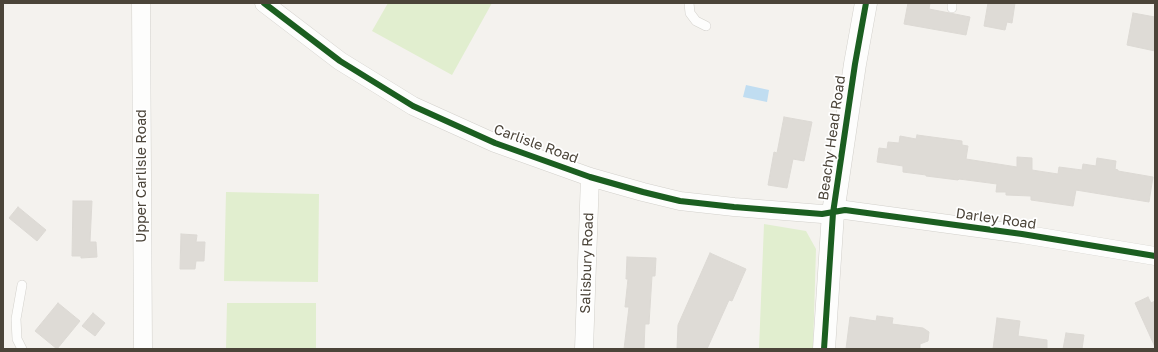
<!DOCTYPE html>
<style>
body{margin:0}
#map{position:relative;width:1158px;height:352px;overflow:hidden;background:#f4f2ee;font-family:"Golos Text",sans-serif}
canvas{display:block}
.frame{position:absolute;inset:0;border:4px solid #4b4439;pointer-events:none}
</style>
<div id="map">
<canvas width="1158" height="352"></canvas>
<div class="frame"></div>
</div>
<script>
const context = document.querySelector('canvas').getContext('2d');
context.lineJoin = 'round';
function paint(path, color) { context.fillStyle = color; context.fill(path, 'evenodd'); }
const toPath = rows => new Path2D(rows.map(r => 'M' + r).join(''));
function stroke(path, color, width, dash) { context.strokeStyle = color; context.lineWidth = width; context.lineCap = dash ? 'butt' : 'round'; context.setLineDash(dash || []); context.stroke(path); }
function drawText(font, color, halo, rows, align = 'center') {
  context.font = font + ' "Golos Text",sans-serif'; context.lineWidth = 3.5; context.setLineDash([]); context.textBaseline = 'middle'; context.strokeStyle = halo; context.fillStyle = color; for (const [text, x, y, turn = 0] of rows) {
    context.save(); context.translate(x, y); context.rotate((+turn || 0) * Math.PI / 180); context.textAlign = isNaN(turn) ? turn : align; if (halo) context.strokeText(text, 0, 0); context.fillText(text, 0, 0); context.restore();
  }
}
paint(toPath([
 [388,3,492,3,452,75,372,31],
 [226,192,319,194,318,282,224,281],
 [764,224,806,231,816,249,813,349,759,349],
 [227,303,316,303,316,349,226,349]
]), '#e1eecf');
paint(toPath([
 [746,85,769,90,767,102,743,97]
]), '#c0ddf1');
const building = toPath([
 [908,3,930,3,929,9,970,17,966,35,904,24,908,3],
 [988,3,1015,3,1012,23,1007,22,1005,30,984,26,988,3],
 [1133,13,1155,17,1155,51,1127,45,1133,13],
 [784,117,812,122,804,161,793,159,787,188,768,185,774,152,777,153,784,117],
 [917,135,962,141,962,145,968,146,966,159,1017,167,1017,157,1032,158,1032,170,1058,174,1059,167,1082,170,1083,164,1096,166,1097,158,1116,161,1115,169,1118,170,1118,171,1153,177,1149,202,1076,190,1073,206,1031,200,1031,196,1006,195,1006,192,996,192,997,184,959,179,958,180,926,176,926,175,903,172,903,166,877,162,879,148,887,149,888,142,899,143,900,136,916,139,917,135],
 [73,201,92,201,90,242,96,242,97,257,81,258,81,256,72,256,73,201],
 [18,207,46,230,37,241,9,218,18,207],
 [181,234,197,235,196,242,205,242,204,261,196,261,195,269,180,269,181,234],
 [710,253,746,269,732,301,729,300,707,349,677,349,678,325,710,253],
 [627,257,656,258,655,276,652,276,649,324,645,324,644,349,624,349,629,307,625,307,628,279,626,279,627,257],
 [1148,297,1151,303,1155,301,1155,347,1135,303,1148,297],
 [58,303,80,321,57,349,35,331,58,303],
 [93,313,105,323,95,336,82,326,93,313],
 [877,316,893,318,892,324,923,328,929,332,928,341,920,344,920,349,846,349,850,317,876,321,877,316],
 [997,318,1020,321,1018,336,1047,340,1047,349,993,349,997,318],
 [1066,333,1084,335,1082,349,1063,349,1066,333]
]);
paint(building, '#dedbd6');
stroke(building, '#dcd9d4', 1);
const service = toPath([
 [689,3,690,13,696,21,706,26],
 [952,8,952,3],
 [22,285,16,319,17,339,22,349]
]);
const minor = toPath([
 [141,3,143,349],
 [264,3,340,61,413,106,495,143,590,177,643,192,680,201,734,207,822,214,845,210,1022,234,1155,256],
 [584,349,590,177]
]);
const tertiary = toPath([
 [824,349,833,213,855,64,866,3]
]);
stroke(service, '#d2d0cb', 10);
stroke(minor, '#d2d0cb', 19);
stroke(tertiary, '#d2d0cb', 23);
stroke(service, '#fdfdfc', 9);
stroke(minor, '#fdfdfc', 18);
stroke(tertiary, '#fdfdfc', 22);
stroke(toPath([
 [264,3,340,61,413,106,495,143,590,177,643,192,680,201,734,207,822,214,845,210,1022,234,1155,256],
 [824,349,833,213,855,64,866,3]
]), '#1b5e20', 6);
drawText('14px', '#4b4439', '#fff', [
 ["Beachy Head Road",832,138,-82],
 ["Carlisle Road",536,144,20],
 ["Upper Carlisle Road",142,176,-90],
 ["Darley Road",996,219,8],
 ["Salisbury Road",587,263,-88]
]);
</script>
